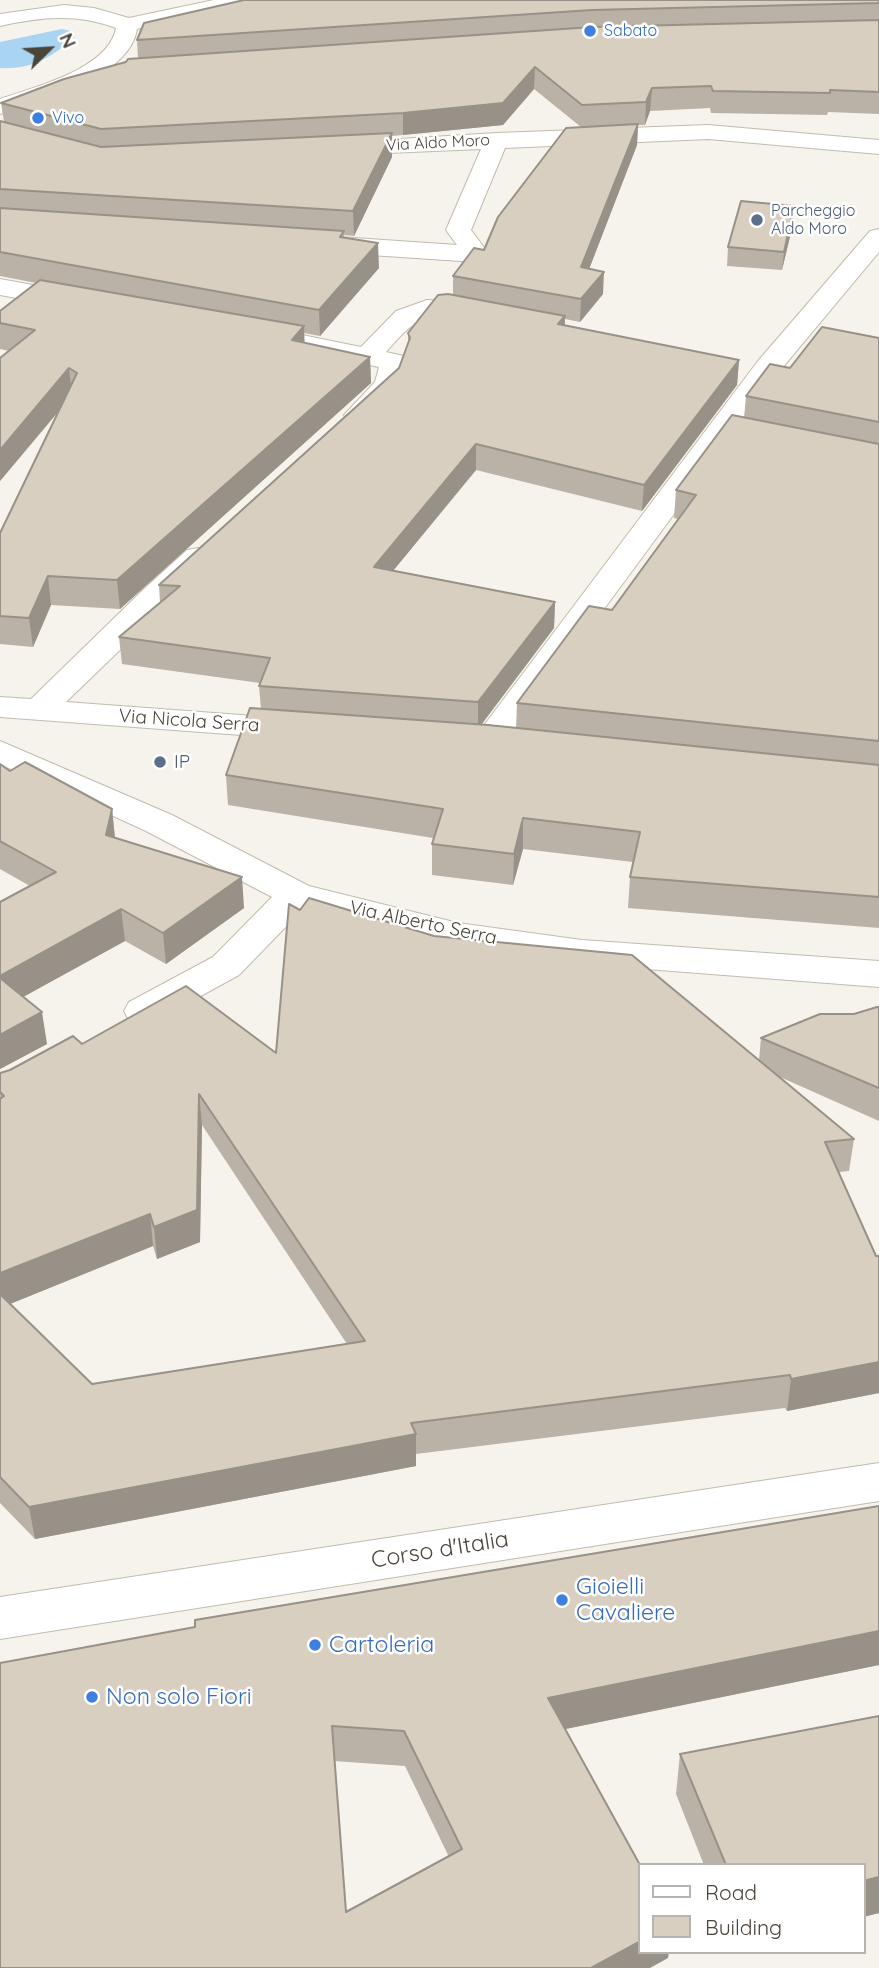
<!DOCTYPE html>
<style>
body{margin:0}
#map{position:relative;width:879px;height:1968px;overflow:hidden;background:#f6f3ec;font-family:Quicksand,sans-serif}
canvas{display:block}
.legend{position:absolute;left:638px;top:1863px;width:228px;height:91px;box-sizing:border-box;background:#fff;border:2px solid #b7b4b0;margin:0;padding:9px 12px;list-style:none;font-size:21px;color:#4b4439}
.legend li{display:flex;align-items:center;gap:14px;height:35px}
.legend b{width:35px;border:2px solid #b7b4b0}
.north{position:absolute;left:14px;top:14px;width:70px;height:70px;-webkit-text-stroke:5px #fff;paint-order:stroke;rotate:66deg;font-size:19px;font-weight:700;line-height:28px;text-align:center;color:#4b4439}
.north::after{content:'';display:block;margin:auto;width:24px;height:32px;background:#4b4439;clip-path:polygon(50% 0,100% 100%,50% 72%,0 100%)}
</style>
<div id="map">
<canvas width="879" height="1968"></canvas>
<ul class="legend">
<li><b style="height:9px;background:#fff"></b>Road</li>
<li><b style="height:19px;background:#d8cfc1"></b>Building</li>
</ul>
<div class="north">N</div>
</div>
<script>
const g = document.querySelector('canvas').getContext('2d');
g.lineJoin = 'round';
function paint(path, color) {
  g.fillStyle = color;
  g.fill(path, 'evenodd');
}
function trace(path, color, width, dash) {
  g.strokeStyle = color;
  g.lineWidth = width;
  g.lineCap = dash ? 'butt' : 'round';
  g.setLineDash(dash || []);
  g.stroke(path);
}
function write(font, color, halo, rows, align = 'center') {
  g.font = font + ' Quicksand,sans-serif';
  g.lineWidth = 5;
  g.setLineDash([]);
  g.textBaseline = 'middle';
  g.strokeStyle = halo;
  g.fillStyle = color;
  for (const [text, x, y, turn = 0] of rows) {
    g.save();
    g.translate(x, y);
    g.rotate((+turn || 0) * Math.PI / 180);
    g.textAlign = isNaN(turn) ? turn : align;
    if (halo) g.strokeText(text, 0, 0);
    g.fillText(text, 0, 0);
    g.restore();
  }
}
const water = new Path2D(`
 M62,29l9,2 4,6c-23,20 -44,33 -75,31v-26z`);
const minor = new Path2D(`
 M708,125l171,15v14l-171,-15 -203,9 -34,82 18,24 -4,5 -9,3 -151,-10 -9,-3 -4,-5 4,-5 9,-3 132,9 -11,-15 35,-81 -140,6 -8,-2 -4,-5 4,-5 164,-10z
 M879,229v23l-101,121 -278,377 -12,3 -12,-3 -5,-7 5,-7 282,-375 112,-130z
 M0,279l77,14 9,2 4,6 -4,6 -9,2 -77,-14z
 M427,300l31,2 31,6 4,6 -4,6c-11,2 -21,-1 -33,-2 -37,-5 -47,8 -70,34l18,4 4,6 -6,23 -34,36 -10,2 -10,-2 -4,-6 31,-33 4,-15 -126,-26 -9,-2 -4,-6 4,-6 9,-2 108,22 35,-36z
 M198,548l11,2 4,7 -4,7 -143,138 229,17 12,3 5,7 -5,7 -12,3 -295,-22v-20l31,2 113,-110 43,-39z
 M0,741l172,74 137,71 149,37 124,17 297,21v26l-297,-23 -124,-17 -154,-39 -65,67 -82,45 -14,4 -14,-4 -5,-9 5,-9 84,-45 59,-60 -126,-66 -146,-67z
 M879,1463v38l-879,138v-42z`);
const tertiary = new Path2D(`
 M214,0h39l-3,4 -113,25c-7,47 -97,75 -137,85v-15c34,-12 109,-30 116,-71 -39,-15 -76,-11 -116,-2v-12l64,-9 30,3 35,10z`);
const wall = new Path2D(`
 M879,0v114l-51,-2 -1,3 -116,-2 -1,-5 -60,3 -5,14h-7l-1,20 -48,124 14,25 -23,28 -15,-3v6l174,35 -2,25 -95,126 -166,-41 -83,100 162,32 -1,26 -73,97 35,3 1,-25 95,-93 66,-91 -4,-1 2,-28 68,-72 2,-22 44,-28 89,-30v590l-251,-20 2,-31 3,-15 -110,-13 -10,36 -81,-10v-31l1,-6 -205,-33 -2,-30 35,-66 -2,-23 1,-3 -138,-19 -3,-27 41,-34 -1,-18 240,-217 9,-25v-10l45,-38v-19l31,-26 97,-123 -47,-38 -31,36 -111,11v21l-38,79 -10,-1v3l35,30 -59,68 -16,-3v10l66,14 1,26 -251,226 -69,-4 -18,42 -33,-3v-111l59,-122 -59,70v-123l9,-7 -9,-2v-38l36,-28 -36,-7v-155l4,1 -3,-19 137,-45 -1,-18 7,-17z
 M793,224l-11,46 -55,-4 1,-19z
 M0,764l10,7 102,38 3,29 129,70 -78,56 -41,-23 -102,56 24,47 -47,25v-167l30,-16 -30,-17z
 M300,910l459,150 2,-22 118,-31v114l-99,-44 74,62 -5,32 -10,1 37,84h3v137l-92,18 -2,-3 -369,46v12l-381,73 -35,-36v-430l10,-3 72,-26 194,9zM202,1125l145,219 -255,40 -82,-80 143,-58 4,13 43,-17z
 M879,1506v159l-314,64 103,229 -668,10v-305zM334,1761l71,5 44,91 -103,55z
 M879,1716v197l-16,4v-52h-159l-28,-71 4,-40z`);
const shadedWall = new Path2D(`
 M535,67l-1,22 -31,36 -100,10v-22z
 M652,88l-2,23 -5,14 1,-23z
 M638,124l-1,21 -56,145v-23z
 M392,133v24l-38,79 -1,-25z
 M794,206l-1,18 -11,46 2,-18z
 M378,243l1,25 -59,68 -1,-26z
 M604,272l-1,22 -23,28 1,-23z
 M565,316l-1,24 -6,-16z
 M304,326l1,27 -13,-13z
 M370,357l1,26 -251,226 -3,-29z
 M739,360l-2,25 -95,126 2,-26z
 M69,368l3,27 -72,86v-31z
 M476,444v26l-101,123 -1,-26z
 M48,576l3,29 -18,42 -4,-29z
 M555,602l-1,26 -76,101v-27z
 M112,809l3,30 -9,-4z
 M523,818v31l-10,36 1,-31z
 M242,877l2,31 -78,56 -3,-31z
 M121,909l4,32 -122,67 -3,-19v-13z
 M42,1012l5,32 -47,25v-34z
 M199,1094l3,31 -2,117 -43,17 -3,-32z
 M150,1214l3,32 -153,62v-35z
 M879,1362v31l-92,18 4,-32z
 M416,1434v32l-381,73 -6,-32z
 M879,1631v34l-333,68 2,-35z
 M879,1877v36l-16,4v-36z
 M639,1942v10h30l-1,6 -18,10h-59z`);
const building = new Path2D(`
 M244,0h635v3l-287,7 -455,30 7,-17z
 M879,20v72l-49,-2v3l-117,-2 -2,-5 -59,2 -6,14 -64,3 -47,-38 -32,36 -100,10 -302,16 -100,-26 63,-24 62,-17 2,-3 464,-32z
 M0,121l101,26 291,-14 -39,78 -353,-22z
 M638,124l-57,143 23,5 -23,27 -128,-23 21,-28 10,2 14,-33 68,-89z
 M741,201l53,5 -10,46 -56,-5z
 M0,208l344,23 -4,6 38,6 -59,67 -319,-58z
 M40,280l264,46 -12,14 78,17 -253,223 -69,-4 -19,42 -29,-2v-83l77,-160 -8,-5 -69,82v-92l35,-28 -35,-7v-12z
 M448,294l117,22 -7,8 181,36 -95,125 -168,-41 -102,123 181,35 -77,100 -219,-16 11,-28 -151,-21 61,-51 -21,-1 240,-217 11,-30 -2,-5 30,-38z
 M822,327l57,11v84l-133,-26 24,-32 20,4z
 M732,415l147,29v297l-362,-38 72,-97 23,4 84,-115 -20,-5z
 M250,708l238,17 391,40v132l-249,-20 10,-45 -117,-14 -9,36 -82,-10 11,-35 -217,-34z
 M25,762l87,47 -6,26 136,42 -79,56 -42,-24 -121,67v-74l56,-30 -56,-31v-77l10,7z
 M309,898l125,38 198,19 222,184 -29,3 51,114h3v106l-88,17 -1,-4 -379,48 5,11 -387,73 -29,-30v-183l92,90 273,-43 -166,-247 -2,116 -43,17 -4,-13 -150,59v-174l4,-3 -4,-4v-19l10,-3 63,-34 9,8 104,-58 90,67 13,-149 11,6z
 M0,978l42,34 -42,23z
 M877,1007h2v81l-118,-50 59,-24h34z
 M879,1506v125l-331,67 92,167 -1,77 -48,26h-591v-305l195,-36v-7zM332,1726l72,5 58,118 -116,63z
 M879,1716v161l-16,4v-16h-137l-46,-111z`);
const markers = [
 [590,31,7,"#3f7fe0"],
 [38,118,7,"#3f7fe0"],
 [757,220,7,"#5c6f8a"],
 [160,762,7,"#5c6f8a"],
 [562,1600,7,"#3f7fe0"],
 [315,1645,7,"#3f7fe0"],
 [92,1697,7,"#3f7fe0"]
];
const farShopnames = [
 ["Sabato",604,31],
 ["Vivo",52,118]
];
const farStreetnames = [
 ["Via Aldo Moro",438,143,-3]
];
const farServicenames = [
 ["Parcheggio",771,211],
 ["Aldo Moro",771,229]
];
const streetNames = [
 ["Via Nicola Serra",189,721,4],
 ["Via Alberto Serra",423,923,12]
];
const serviceNames = [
 ["IP",174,762]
];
const nearStreetnames = [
 ["Corso d'Italia",440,1550,-9]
];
const nearShopnames = [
 ["Gioielli",576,1587],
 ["Cavaliere",576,1613],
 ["Cartoleria",329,1645],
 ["Non solo Fiori",106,1697]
];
paint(water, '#a9d4f2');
trace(minor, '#c2bbae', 2);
trace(tertiary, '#c2bbae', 2);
paint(minor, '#fff');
paint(tertiary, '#fff');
paint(wall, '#bab2a6');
paint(shadedWall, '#979187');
paint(building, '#d8cfc1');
trace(building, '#979187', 2);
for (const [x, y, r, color] of markers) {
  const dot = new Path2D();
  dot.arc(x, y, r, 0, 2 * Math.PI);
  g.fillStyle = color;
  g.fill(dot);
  trace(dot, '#fff', 2.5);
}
write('16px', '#366cbe', '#fff', farShopnames, 'left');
write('16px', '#4b4439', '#fff', farStreetnames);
write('16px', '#4e5e75', '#fff', farServicenames, 'left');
write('19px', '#4b4439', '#fff', streetNames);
write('19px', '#4e5e75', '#fff', serviceNames, 'left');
write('23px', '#4b4439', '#fff', nearStreetnames);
write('23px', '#366cbe', '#fff', nearShopnames, 'left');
</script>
